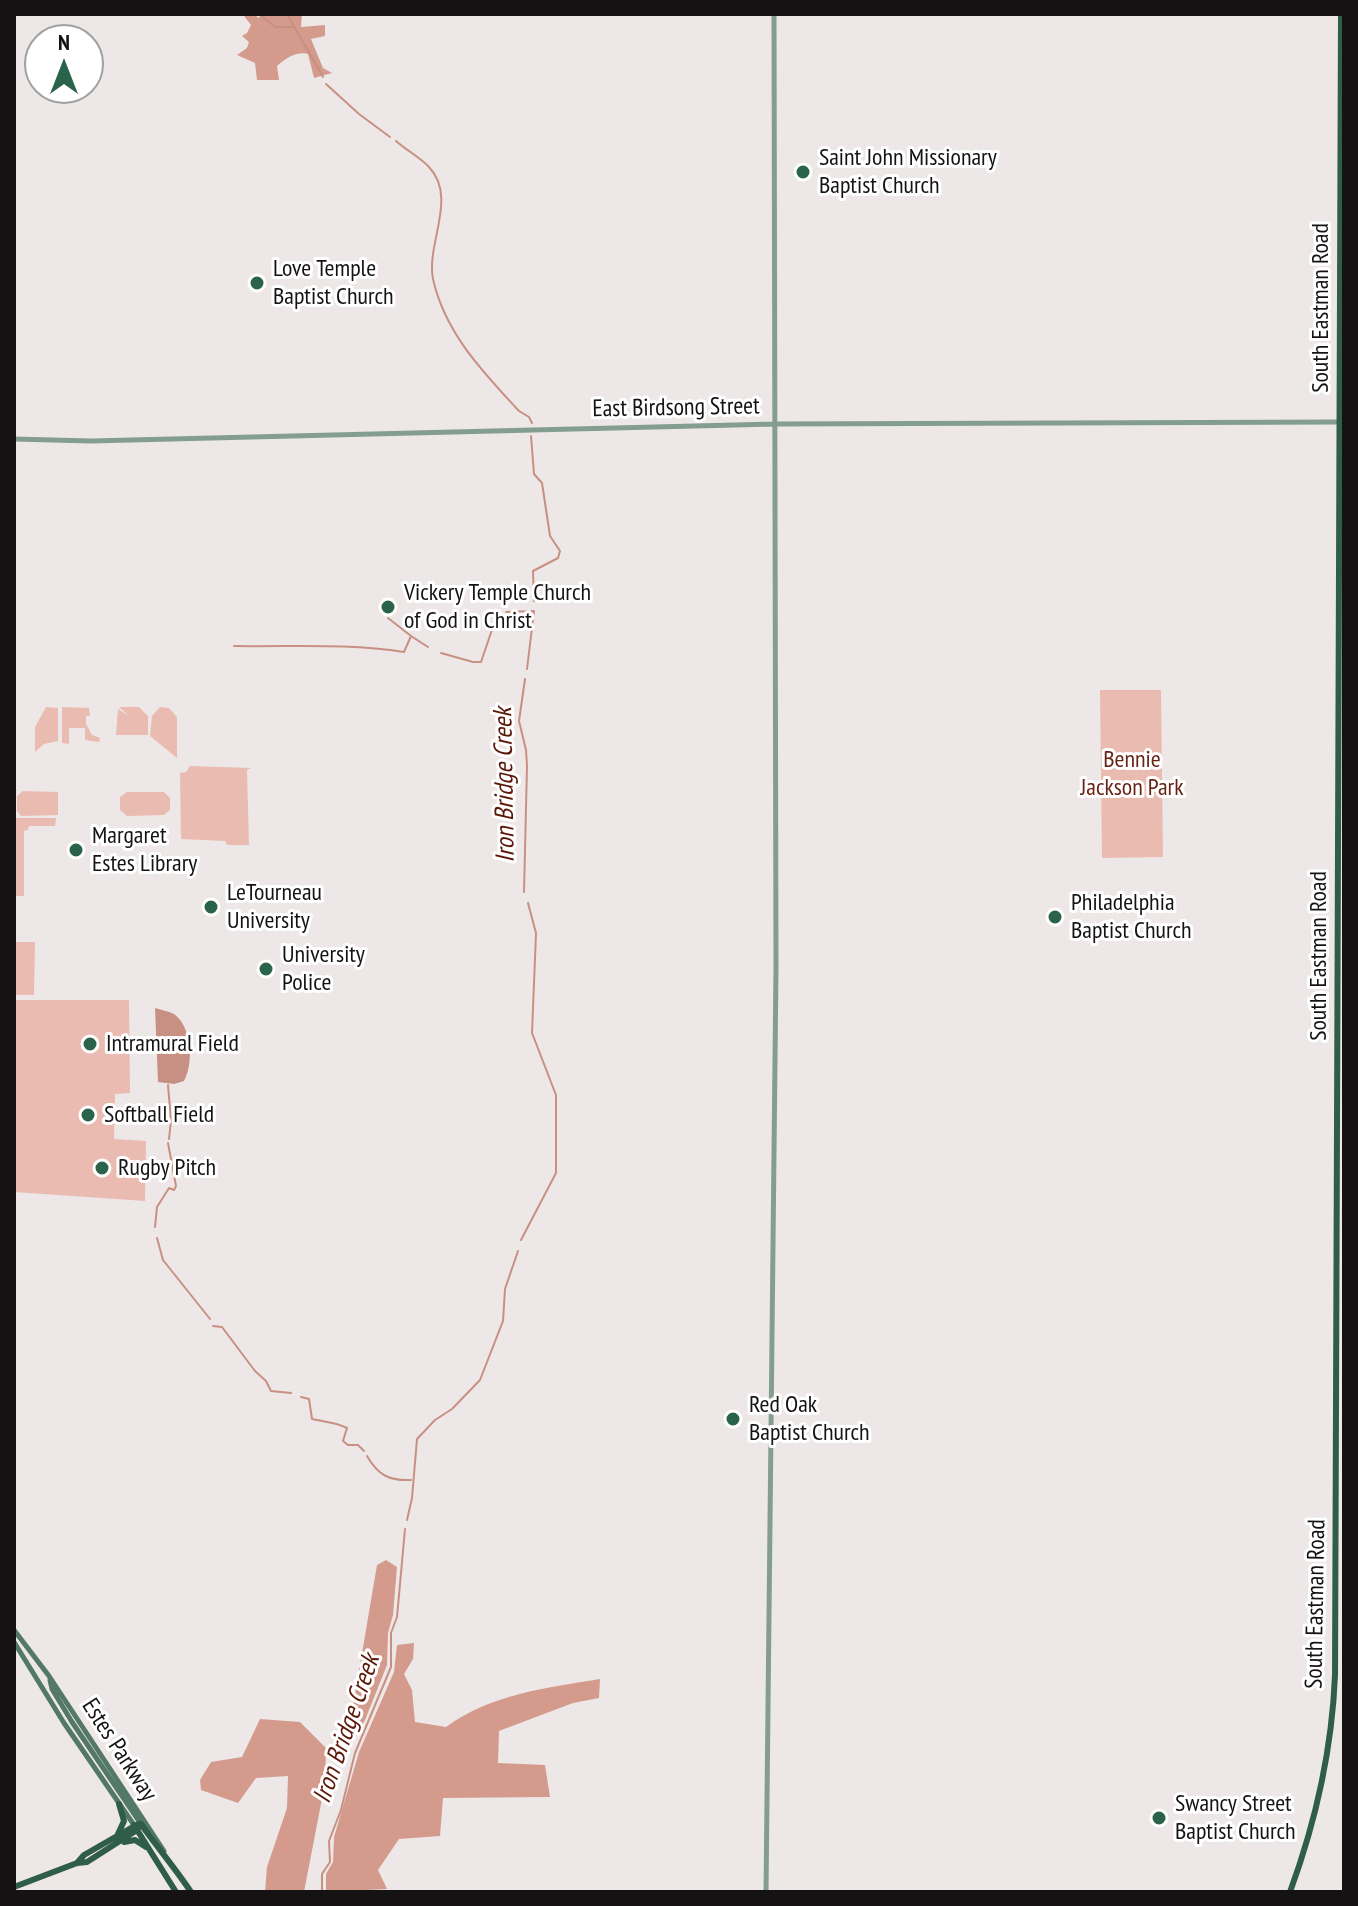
<!DOCTYPE html>
<style>
body{margin:0}
#map{position:relative;width:1358px;height:1906px;overflow:hidden;background:#ede8e7;font-family:"PT Sans Narrow",sans-serif}
canvas{display:block}
.frame{position:absolute;inset:0;border:16px solid #141212;pointer-events:none}
.north{position:absolute;left:24px;top:24px;width:80px;height:80px;box-sizing:border-box;background:#fff;border:2px solid #a1a0a0;border-radius:50%;rotate:0deg;font-size:22px;font-weight:700;line-height:32px;text-align:center;color:#141212}
.north::after{content:'';display:block;margin:auto;width:28px;height:36px;background:#2a634b;clip-path:polygon(50% 0,100% 100%,50% 72%,0 100%)}
</style>
<div id="map">
<canvas width="1358" height="1906"></canvas>
<div class="frame"></div>
<div class="north">N</div>
</div>
<script>
const g = document.querySelector('canvas').getContext('2d');
g.lineJoin = 'round';
function paint(path, color) {
  g.fillStyle = color;
  g.fill(path, 'evenodd');
}
function trace(path, color, width, dash) {
  g.strokeStyle = color;
  g.lineWidth = width;
  g.lineCap = dash ? 'butt' : 'round';
  g.setLineDash(dash || []);
  g.stroke(path);
}
function write(font, color, halo, rows, align = 'center') {
  g.font = font + ' "PT Sans Narrow",sans-serif';
  g.lineWidth = 6;
  g.setLineDash([]);
  g.textBaseline = 'middle';
  g.strokeStyle = halo;
  g.fillStyle = color;
  for (const [text, x, y, turn = 0] of rows) {
    g.save();
    g.translate(x, y);
    g.rotate((+turn || 0) * Math.PI / 180);
    g.textAlign = isNaN(turn) ? turn : align;
    if (halo) g.strokeText(text, 0, 0);
    g.fillText(text, 0, 0);
    g.restore();
  }
}
const green = new Path2D(`
 M1100,690h61l2,167 -61,1z
 M46,707l12,1v33l-14,3 -9,8v-25z
 M62,707l27,1 1,8h-4v8l6,11 8,3 -1,4 -14,-2v-12h-16v16l-7,-1z
 M119,707h20l9,9v19h-32l2,-26 11,7z
 M160,707l9,1 8,9v41l-27,-22 2,-20z
 M190,766l61,2 -4,2 2,75h-22l-2,-4 -44,-2 -1,-66 6,-1z
 M23,791l35,1v23l-37,1 -4,-5v-15z
 M127,792h37l6,6v12l-6,5 -37,1 -7,-6v-13z
 M14,818h42l-1,8h-26l-1,4 -4,1v65h-10z
 M14,942h21l-1,53h-20z
 M14,1000h115l1,93 -15,1 -1,45 32,2 -1,60 -131,-9z`);
const forest = new Path2D(`
 M232,14h23l3,4 5,-4h39l-1,13 24,-2v11l-14,3 12,29 9,5 -18,5 -6,-24c-11,-3 -22,4 -31,12l2,14h-22l-2,-17 -18,-8 10,-7 2,-6 -7,-6 5,-3 4,-8 -7,-9h-12z
 M386,1560l11,7 -4,48 -5,18 -1,32 -22,55 -14,24 1,-32 25,-147z
 M414,1643l-1,16 -9,15 8,16 3,32 31,5c46,-33 99,-39 154,-48l-1,19 -26,5 -74,28 -1,32 47,2 5,32 -107,1 -3,38 -41,3 -21,31 9,19 -61,3v-18l7,-12 1,-25 25,-85 35,-80 3,-27z
 M260,1719l40,3 26,26 -1,35 -21,109h-39l2,-25 20,-59 1,-32 -32,2 -18,25 -37,-13 -1,-10 11,-18 31,-5z`);
const water = new Path2D(`
 M155,1008c6,2 13,3 19,6 18,13 20,49 10,67l-10,3 -16,-2z`);
const stream = new Path2D(`
 M259,14l16,13h18
 M287,14l36,63
 M326,84l33,30 31,23
 M396,141c10,9 25,17 33,26 29,31 -3,76 4,112 12,54 50,93 86,132l10,6 3,6
 M531,436l3,38 8,9 8,53 10,15 -2,7 -25,13 1,30
 M506,612l28,-1 -7,58
 M388,618l23,18
 M234,646c56,1 115,-3 170,6l7,-16 17,11
 M441,653l32,9h8l17,-50
 M524,892l3,-126 -1,-16 -7,-29 6,-42
 M168,1085l3,35 -2,19
 M155,1227l2,-20 12,-19 5,2 2,-4 -8,-43
 M157,1238l6,22 47,59
 M521,1240l35,-67v-78l-24,-62 4,-100 -8,-30
 M213,1326l9,1 33,44 11,10 5,10 20,2
 M301,1397l8,2 3,20c13,3 24,3 35,9l-4,13 5,4h10l6,6
 M367,1456c11,19 22,25 44,24
 M407,1520l5,-22 5,-59 18,-19 17,-11 28,-29 23,-59 2,-32 13,-38
 M322,1892v-18l8,-12 -1,-21 12,-31 14,-57 36,-86v-34l6,-16 8,-88`);
const tertiary = new Path2D(`
 M14,439l77,2 684,-17 564,-2
 M766,1892l10,-924 -2,-954`);
const secondary = new Path2D(`
 M14,1630l35,46 115,175
 M14,1642l50,81 70,102
 M50,1680l2,9 20,33 69,102`);
const primary = new Path2D(`
 M141,1824c16,23 34,44 50,68
 M134,1825l42,67
 M118,1834l6,-13 -5,-17
 M124,1842l11,-2 11,7
 M77,1863l7,-8 54,-31
 M14,1887l63,-24 10,-1 50,-32 4,-6
 M1290,1892c26,-71 42,-141 45,-217l6,-1661`);
const markers = [
 [803,172,8,"#2a634b"],
 [257,283,8,"#2a634b"],
 [388,607,8,"#2a634b"],
 [76,850,8,"#2a634b"],
 [211,907,8,"#2a634b"],
 [1055,917,8,"#2a634b"],
 [266,969,8,"#2a634b"],
 [90,1044,8,"#2a634b"],
 [88,1115,8,"#2a634b"],
 [102,1168,8,"#2a634b"],
 [733,1419,8,"#2a634b"],
 [1159,1818,8,"#2a634b"]
];
const poiNames = [
 ["Saint John Missionary",819,158],
 ["Baptist Church",819,186],
 ["Love Temple",273,269],
 ["Baptist Church",273,297],
 ["Vickery Temple Church",404,593],
 ["of God in Christ",404,621],
 ["Margaret",92,836],
 ["Estes Library",92,864],
 ["LeTourneau",227,893],
 ["University",227,921],
 ["Philadelphia",1071,903],
 ["Baptist Church",1071,931],
 ["University",282,955],
 ["Police",282,983],
 ["Intramural Field",106,1044],
 ["Softball Field",104,1115],
 ["Rugby Pitch",118,1168],
 ["Red Oak",749,1405],
 ["Baptist Church",749,1433],
 ["Swancy Street",1175,1804],
 ["Baptist Church",1175,1832]
];
const streetNames = [
 ["South Eastman Road",1321,308,-90],
 ["East Birdsong Street",676,408,-1],
 ["South Eastman Road",1319,956,-90],
 ["South Eastman Road",1316,1604,-89],
 ["Estes Parkway",119,1750,57]
];
const parkNames = [
 ["Bennie",1132,760],
 ["Jackson Park",1132,788]
];
const waterNames = [
 ["Iron Bridge Creek",505,785,-91],
 ["Iron Bridge Creek",347,1729,-71]
];
paint(green, '#eabbb0');
paint(forest, '#d49b8d');
paint(water, '#c89082');
trace(stream, '#c89082', 2);
trace(tertiary, '#849d91', 5);
trace(secondary, '#537867', 5);
trace(primary, '#2f5d49', 6);
for (const [x, y, r, color] of markers) {
  const dot = new Path2D();
  dot.arc(x, y, r, 0, 2 * Math.PI);
  g.fillStyle = color;
  g.fill(dot);
  trace(dot, '#fff', 3);
}
write('24px', '#141212', '#fff', poiNames, 'left');
write('24px', '#141212', '#fff', streetNames);
write('24px', '#682314', '#fff', parkNames);
write('italic 26px', '#5b1707', '#fff', waterNames);
</script>
